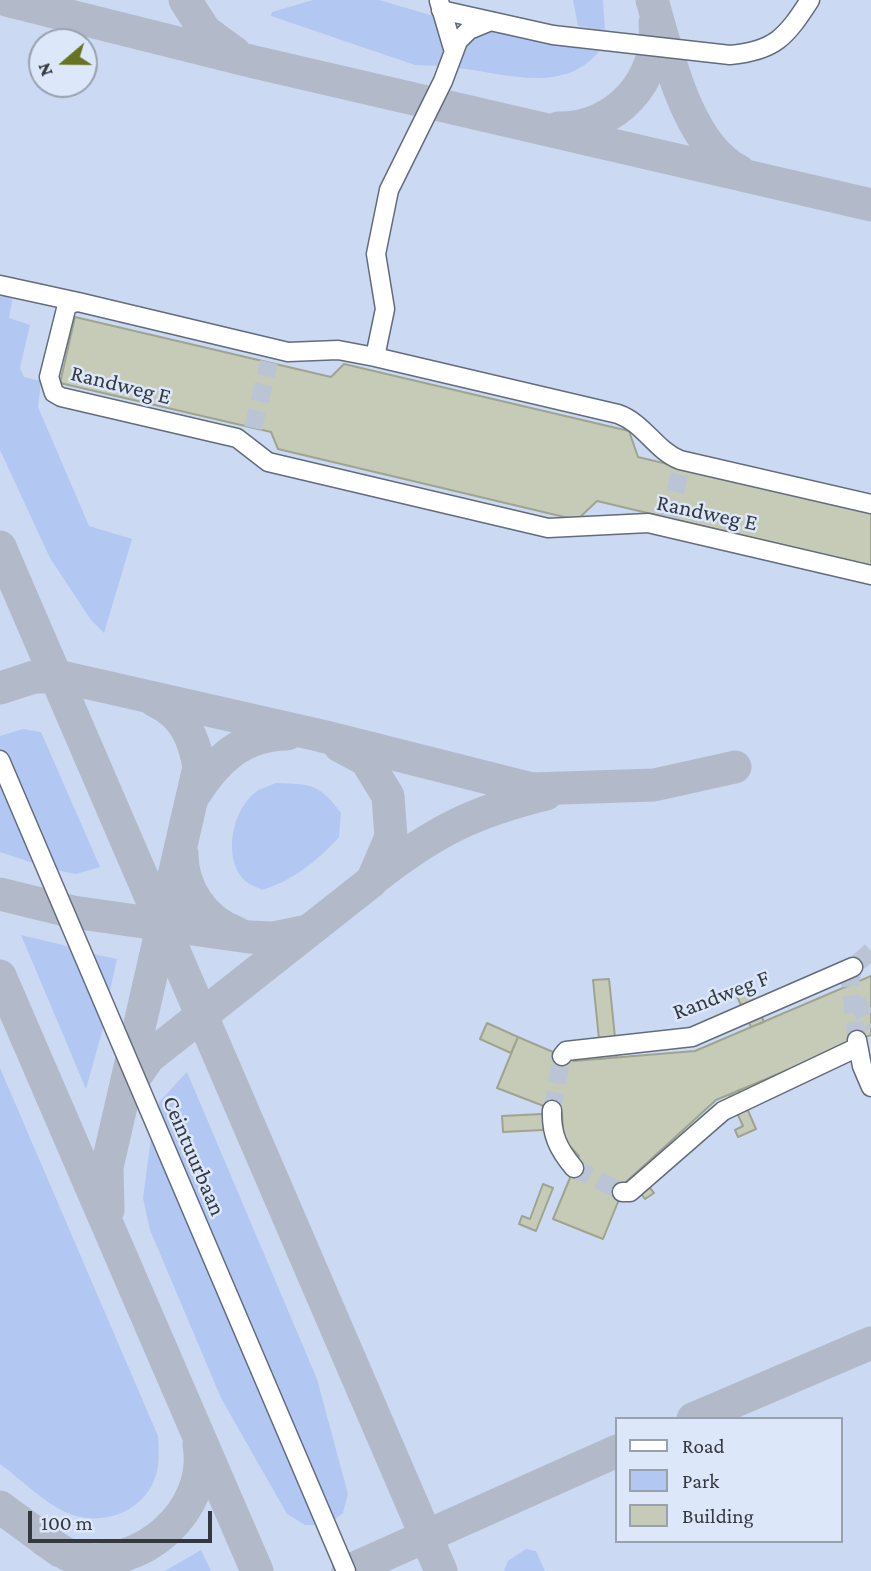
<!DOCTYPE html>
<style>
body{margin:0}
#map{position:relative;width:871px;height:1571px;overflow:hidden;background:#dde7fa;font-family:"Crimson Pro",serif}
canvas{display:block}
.legend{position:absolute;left:615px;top:1417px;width:228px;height:126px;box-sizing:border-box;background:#dde7fa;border:2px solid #99a1af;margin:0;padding:9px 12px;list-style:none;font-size:21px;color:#34383f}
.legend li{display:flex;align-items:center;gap:14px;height:35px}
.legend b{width:35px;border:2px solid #99a1af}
.north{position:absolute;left:28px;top:28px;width:70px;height:70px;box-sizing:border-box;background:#dde7fa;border:2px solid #99a1af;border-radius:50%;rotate:250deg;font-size:19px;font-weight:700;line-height:28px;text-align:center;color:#34383f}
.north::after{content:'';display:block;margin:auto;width:24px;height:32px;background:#66741f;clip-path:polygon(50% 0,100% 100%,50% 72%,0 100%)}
.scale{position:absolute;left:28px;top:1511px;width:184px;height:32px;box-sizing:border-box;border:4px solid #34383f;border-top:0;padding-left:9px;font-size:21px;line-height:24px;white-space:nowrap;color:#34383f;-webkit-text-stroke:5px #dde7fa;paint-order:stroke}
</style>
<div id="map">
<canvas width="871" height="1571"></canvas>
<ul class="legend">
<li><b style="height:9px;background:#fff"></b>Road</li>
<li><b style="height:19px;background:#b2c8f3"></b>Park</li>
<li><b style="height:19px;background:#c6cbb7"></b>Building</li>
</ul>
<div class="north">N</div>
<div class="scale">100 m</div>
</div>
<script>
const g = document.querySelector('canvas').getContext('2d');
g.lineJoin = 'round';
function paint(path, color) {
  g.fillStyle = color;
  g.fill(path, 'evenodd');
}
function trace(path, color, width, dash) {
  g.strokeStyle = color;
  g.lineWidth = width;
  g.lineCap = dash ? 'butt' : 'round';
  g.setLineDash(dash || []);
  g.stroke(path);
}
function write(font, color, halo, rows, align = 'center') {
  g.font = font + ' "Crimson Pro",serif';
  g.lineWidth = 5;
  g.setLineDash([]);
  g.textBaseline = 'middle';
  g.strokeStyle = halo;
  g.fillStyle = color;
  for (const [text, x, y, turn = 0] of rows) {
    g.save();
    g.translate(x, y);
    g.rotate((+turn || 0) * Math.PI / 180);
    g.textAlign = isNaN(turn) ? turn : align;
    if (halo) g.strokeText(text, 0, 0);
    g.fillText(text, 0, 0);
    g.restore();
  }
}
const built = new Path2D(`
 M0,0h871v1571h-871zM42,42h42v42h-42zM617,1419h224v122h-224z`);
const green = new Path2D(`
 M313,0h66l58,17 9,32 -6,17 -25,-1 -144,-49 1,-4z
 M573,0h30l2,31 -27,-5z
 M487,30l69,14 45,5c-35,46 -93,25 -143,19l10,-30z
 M0,293l13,3 -4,22 21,7 -10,43 4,9 17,4 -3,26 51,119 43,13 -28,94 -13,-13 -41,-62 -50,-108z
 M23,729l18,3 59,135 -24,7 -25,-5 -51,-120v-13z
 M0,775l36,89 -36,-12z
 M276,783c35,1 44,1 65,30l-2,24c-22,24 -45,43 -77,53 -5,-3 -15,-6 -19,-11 -20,-22 -11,-70 13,-87 5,-4 14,-6 20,-9z
 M21,935l50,12 33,78 -18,64z
 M84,952l33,7 -10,45z
 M0,1068l158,368c1,16 2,32 -5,47 -14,30 -52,43 -83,31 -25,-10 -48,-34 -70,-50z
 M187,1072l130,307 31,115 -5,19 -12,9 -175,-403 3,-17z
 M152,1131l167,394h-14l-18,-11 -66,-116 -71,-168 -7,-32z
 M526,1549l10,2 9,20h-41l4,-10z
 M201,1550l10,21h-46z`);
const taxiway = new Path2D(`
 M6,0l244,61 621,144
 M185,0l20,31 30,22
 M652,0c16,54 35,145 87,171
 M558,128c58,1 102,-48 97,-105
 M0,547l441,1024
 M0,688l34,-11h28l260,59 210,53 122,-4 81,-18
 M194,795c23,-36 48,-60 93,-61
 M182,854c0,35 22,67 55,79
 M376,877c59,-46 97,-65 170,-83
 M0,894l73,18 176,25 25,1 34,-7
 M0,976l257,595
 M130,1084l19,-27 223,-176 19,-44 -3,-41 -22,-36 -26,-14
 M108,1210l-1,-43 92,-400c-5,-29 -15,-53 -44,-66
 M693,1419l178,-76
 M0,1507l60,44
 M43,1539c10,6 22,16 33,19 66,13 134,-48 123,-113
 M348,1571l269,-120`);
const building = new Path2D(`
 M75,317l256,60 13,-13 285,67 9,26 233,55v54l-274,-65 -20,19 -299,-71 -7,-17 -211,-49z
 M871,976v59l-155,65 -90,82 -23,57 -50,-20 26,-63 -17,-18v-25l-65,-25 21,-51 56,24 121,-10z
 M609,979l8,78 -16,2 -8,-79z
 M748,986l16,36 -13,5 -16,-35z
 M487,1023l31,14 -7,16 -31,-14z
 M739,1090l17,39 -18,8 -3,-7 8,-4 -14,-31z
 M562,1113l1,16 -60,3 -1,-16z
 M637,1172l17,21 -9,6 -16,-20z
 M543,1184l10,4 -17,43 -17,-7 3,-8 8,3z`);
const minorTunnel = new Path2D(`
 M253,428l16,-66
 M669,518l12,-51
 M857,1000l14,28
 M857,1040l-7,-55 3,-18 18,-16
 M552,1110l10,-54
 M574,1168l48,24`);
const minor = new Path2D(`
 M439,1l15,51
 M441,10l112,25 177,20c45,-4 56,-18 80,-55
 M0,285l78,17
 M375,357l10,-48 -9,-55 13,-64 54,-109 15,-40 11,-11 22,-9
 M871,504l-191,-44c-25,-10 -36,-37 -62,-46l-243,-57 -37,-7 -50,2 -210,-50 -9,2 -3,5 -17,68 5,16 7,4 176,41 31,24 280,66 100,-5 223,52
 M0,760l346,811
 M857,1040l5,26 9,21
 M562,1056l4,-5 126,-14 161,-70
 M552,1110c-1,24 6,39 22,58
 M622,1192h8l93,-81 135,-64`);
const streetNames = [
 ["Randweg E",121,385,14],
 ["Randweg E",707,513,12],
 ["Randweg F",721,995,-21],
 ["Ceintuurbaan",194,1156,67]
];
paint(built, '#ccd9f2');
paint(green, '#b2c8f3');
trace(taxiway, '#b2baca', 33);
paint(building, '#c6cbb7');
trace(building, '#9fa491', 2);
trace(minorTunnel, '#bbc4d5', 18, [18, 9]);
trace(minor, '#636c7c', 21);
trace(minor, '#fff', 18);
write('23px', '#34383f', '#dde7fa', streetNames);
</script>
